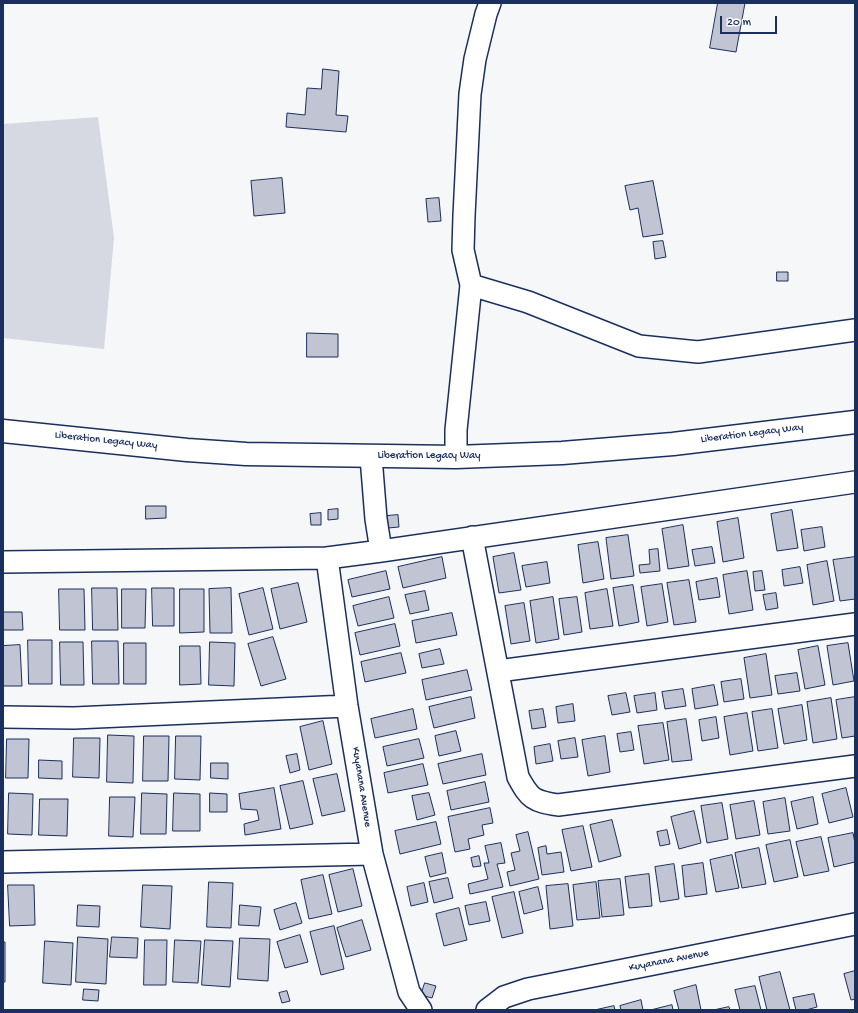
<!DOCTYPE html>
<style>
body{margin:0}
#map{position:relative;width:858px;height:1013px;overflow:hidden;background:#f6f7f9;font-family:"Gochi Hand",sans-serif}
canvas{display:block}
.frame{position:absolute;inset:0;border:4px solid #1b2f5e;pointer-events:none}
.scale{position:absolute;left:720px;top:16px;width:57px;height:18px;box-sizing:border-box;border:2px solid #1b2f5e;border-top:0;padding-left:5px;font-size:12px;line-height:14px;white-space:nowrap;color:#1b2f5e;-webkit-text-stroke:3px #fff;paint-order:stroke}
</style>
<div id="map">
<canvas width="858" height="1013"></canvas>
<div class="frame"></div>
<div class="scale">20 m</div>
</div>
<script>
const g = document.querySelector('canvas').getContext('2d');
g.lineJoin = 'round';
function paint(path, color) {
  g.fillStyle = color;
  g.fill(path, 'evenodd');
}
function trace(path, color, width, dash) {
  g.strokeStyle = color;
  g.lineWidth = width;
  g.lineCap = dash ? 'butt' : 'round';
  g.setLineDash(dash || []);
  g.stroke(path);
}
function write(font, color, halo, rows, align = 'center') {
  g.font = font + ' "Gochi Hand",sans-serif';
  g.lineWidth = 4;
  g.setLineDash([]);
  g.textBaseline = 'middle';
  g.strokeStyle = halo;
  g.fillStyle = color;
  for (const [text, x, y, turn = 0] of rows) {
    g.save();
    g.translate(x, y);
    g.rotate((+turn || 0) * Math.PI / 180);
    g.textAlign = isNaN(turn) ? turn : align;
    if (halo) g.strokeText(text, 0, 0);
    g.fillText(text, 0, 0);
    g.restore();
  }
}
const green = new Path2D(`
 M98,117l16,121 -10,111 -101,-11v-214z`);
const building = new Path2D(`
 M718,3h27l-9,49 -26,-4z
 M323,69l16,2 -3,44 12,1 -2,16 -60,-5 1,-14 18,2 2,-27 14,1z
 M282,178l3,35 -31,3 -3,-35z
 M653,181l10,53 -20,3 -5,-29 -8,2 -5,-24z
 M439,198l2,23 -13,1 -2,-23z
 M663,241l3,16 -11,2 -2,-17z
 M777,272h11v9h-11z
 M307,333l31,1v23h-31z
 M146,506h20v12l-20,1z
 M338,509v10l-10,1v-10z
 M792,510l6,38 -21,3 -6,-37z
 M321,513v12h-10l-1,-11z
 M398,515l1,12 -11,1 -1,-12z
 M738,518l6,40 -21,4 -6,-40z
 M683,525l6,41 -21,3 -6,-40z
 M822,527l3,20 -21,4 -3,-21z
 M628,535l6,41 -23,3 -5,-41z
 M598,542l6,37 -21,4 -5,-38z
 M712,547l3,16 -20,3 -3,-16z
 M658,549l2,22 -20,2 -1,-8 11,-1 -1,-14z
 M514,553l7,37 -22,3 -6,-36z
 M442,557l4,21 -43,10 -5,-21z
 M855,557v42l-15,2 -7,-41z
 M827,561l7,40 -21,4 -6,-40z
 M547,562l3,21 -24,4 -4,-21z
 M800,567l3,16 -19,3 -2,-16z
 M386,571l4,18 -38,8 -4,-17z
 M747,571l6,39 -24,4 -6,-39z
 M762,571l3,19 -10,1 -2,-19z
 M717,578l3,19 -21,3 -3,-18z
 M689,580l7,42 -22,3 -7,-42z
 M298,583l9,39 -27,7 -9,-40z
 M662,584l6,38 -21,4 -6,-39z
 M633,585l6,37 -20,4 -6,-38z
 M92,588h25l1,42h-25z
 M152,588h22v38h-21z
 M231,588l1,45h-22l-1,-44z
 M263,588l10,41 -24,6 -10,-41z
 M59,589h25l1,41h-25z
 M122,589h24l-1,39h-23z
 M180,589h24v43l-24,1z
 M607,589l6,37 -23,3 -5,-36z
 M425,591l4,19 -19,4 -5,-19z
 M776,593l2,15 -12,2 -3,-15z
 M389,597l5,21 -36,8 -5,-20z
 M553,597l6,42 -23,4 -6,-42z
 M577,597l5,35 -18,3 -5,-36z
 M524,603l6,38 -19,3 -6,-38z
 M3,612h19l1,18h-20z
 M452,613l5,22 -41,8 -4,-22z
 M395,624l5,22 -40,9 -5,-22z
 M273,637l13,42 -25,7 -13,-42z
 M28,640h24v44h-23z
 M92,641h26l1,43h-26z
 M60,642h23l1,43h-23z
 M210,642l25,1 -1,43 -25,-1z
 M124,643h22v41h-22z
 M848,643l6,38 -21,4 -6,-39z
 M20,645l2,41h-19v-40z
 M180,646h20l1,38 -21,1z
 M818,646l7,39 -20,4 -7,-39z
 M440,649l4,15 -22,4 -3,-14z
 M401,653l5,20 -41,9 -4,-20z
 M766,654l6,41 -22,3 -6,-40z
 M467,670l5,20 -46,10 -4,-20z
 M797,673l3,18 -22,3 -3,-18z
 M741,679l3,20 -20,3 -3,-20z
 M714,685l4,20 -23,4 -3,-20z
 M683,689l3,17 -21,3 -3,-17z
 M626,693l4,19 -18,3 -4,-19z
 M655,693l2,17 -20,3 -3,-17z
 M471,697l4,21 -41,10 -5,-21z
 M855,697v39l-13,2 -6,-38z
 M831,698l6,41 -24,4 -6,-41z
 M573,704l2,17 -17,2 -2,-16z
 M802,705l5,35 -23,4 -6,-35z
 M413,709l4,20 -42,9 -4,-19z
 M543,709l3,18 -14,2 -3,-18z
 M772,709l6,39 -20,3 -6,-39z
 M747,713l6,38 -23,4 -6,-38z
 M716,717l3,21 -17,3 -3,-21z
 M686,719l6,41 -20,2 -5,-40z
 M323,721l9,43 -23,6 -9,-43z
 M663,723l6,37 -25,4 -6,-38z
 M456,731l5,20 -22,5 -4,-20z
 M631,732l3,18 -14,2 -3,-18z
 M108,735l26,1 -1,47 -26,-1z
 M144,736h25l-1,45h-25z
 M176,736h25l-1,44 -25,-1z
 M605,736l5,36 -22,4 -6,-36z
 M74,738h26l-1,40 -26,-1z
 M575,738l3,19 -17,2 -3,-18z
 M7,739h22l-1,39h-22z
 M419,739l5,19 -37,8 -4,-19z
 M550,744l3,17 -17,3 -2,-17z
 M297,754l3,16 -10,3 -4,-17z
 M482,754l4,21 -43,9 -5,-20z
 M39,760l23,1v18l-23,-1z
 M211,763h17v16l-17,-1z
 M423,764l5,21 -40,8 -4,-20z
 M337,774l8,37 -23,5 -9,-37z
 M303,781l10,43 -23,5 -10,-43z
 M485,782l4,20 -38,8 -4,-19z
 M274,788l7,41 -36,6 -1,-11 15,-4 -2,-10 -16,-1 -2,-15z
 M846,788l7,29 -24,6 -7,-29z
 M9,793l24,1 -1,41 -24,-1z
 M142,793l25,1 -1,40h-25z
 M174,793l26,1v37h-27z
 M210,793l17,1v18h-17z
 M429,793l6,22 -18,5 -5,-24z
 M110,797h25l-2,40 -24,-1z
 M813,797l5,27 -21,5 -6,-27z
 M785,798l5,33 -22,3 -5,-32z
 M40,799h28l-1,37 -28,-1z
 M754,801l6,34 -24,4 -6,-34z
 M722,803l6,36 -21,4 -6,-37z
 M490,808l3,15 -11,2 2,10 -16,4 2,10 -15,3 -7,-35z
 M694,811l7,32 -22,6 -8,-32z
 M612,820l9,36 -22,6 -9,-37z
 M436,822l5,22 -41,10 -5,-23z
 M583,826l9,41 -21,4 -9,-41z
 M667,830l3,14 -10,2 -3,-14z
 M528,832l11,47 -29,7 -3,-14 8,-2 -4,-17 9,-2 -4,-16z
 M853,833l2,10v19l-21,5 -6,-29z
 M821,837l8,34 -25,5 -8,-34z
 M790,840l8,37 -24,5 -8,-37z
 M501,843l4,20 -8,1 6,23 -33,7 -2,-10 20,-5 -4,-16h5l-4,-17z
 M546,846l1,8 14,-2 3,20 -22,3 -4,-27z
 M759,848l7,36 -24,4 -7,-35z
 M442,853l4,20 -16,4 -5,-20z
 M732,855l7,33 -23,4 -6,-32z
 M479,856l2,10 -8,1 -2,-9z
 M703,863l4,31 -22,3 -3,-31z
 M674,864l5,35 -19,3 -5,-35z
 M353,869l9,37 -24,6 -9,-37z
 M649,874l3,32 -23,2 -4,-31z
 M323,875l9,39 -23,5 -8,-39z
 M448,878l5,20 -19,5 -5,-21z
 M620,879l4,36 -22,2 -4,-36z
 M209,882l24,1 -2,45 -24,-1z
 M596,882l4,36 -23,2 -4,-35z
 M424,883l4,19 -17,4 -4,-19z
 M568,884l5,42 -23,3 -4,-43z
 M8,885h26l1,40 -25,1z
 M143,885l29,1 -2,43 -29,-2z
 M538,887l5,22 -19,5 -5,-22z
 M514,892l9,41 -21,5 -10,-41z
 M486,902l4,19 -21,4 -4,-19z
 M296,903l6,20 -22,7 -6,-20z
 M78,905l22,1 -1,21 -22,-1z
 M240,905l21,2 -2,19 -20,-1z
 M459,908l8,32 -23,6 -8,-32z
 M362,920l9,30 -25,7 -9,-29z
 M334,926l10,43 -23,6 -11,-43z
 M300,935l8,27 -23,6 -8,-26z
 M78,937l30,2 -2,45 -30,-2z
 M112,937l26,1 -1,20 -27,-1z
 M240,938l30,1 -2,42 -30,-2z
 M145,940h22l-1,45h-22z
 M175,940l26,1 -3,42 -25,-1z
 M205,940l28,1 -3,46 -28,-2z
 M45,941l28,2 -2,42 -28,-2z
 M3,942h2v40h-2z
 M855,971v28l-4,1 -7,-26z
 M780,972l10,38h-23l-8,-33z
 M425,983l11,3 -4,12 -11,-3z
 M696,985l5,25h-22l-5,-19z
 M755,986l6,24h-21l-5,-20z
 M84,989l15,1 -1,11 -15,-1z
 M287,991l3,10 -8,2 -3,-10z
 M814,994l3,13 -11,3h-10l-3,-12z
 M641,1000l2,10h-22l-1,-4z
 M672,1005l1,5h-22z
 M614,1006l1,4h-20z
 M729,1007l1,3h-16z`);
const street = new Path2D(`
 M471,285l57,17 111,44 59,6 157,-22
 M371,457l5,62 5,32
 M456,457v-27l15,-145 -8,-35 1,-34 6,-122 5,-35 11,-45 4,-11
 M472,537l46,240c12,22 15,24 40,28l297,-39
 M327,558l20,148 25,148 37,138 12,18
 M3,562l324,-4 54,-7 474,-69
 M498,671l357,-47
 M3,717l71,1 273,-12
 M3,862l369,-8
 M487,1010l17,-13 24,-8 327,-65`);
const secondary = new Path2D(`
 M3,431l184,19 59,4 210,3 106,-4 111,-9 182,-22`);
const streetNames = [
 ["Liberation Legacy Way",752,434,-7],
 ["Liberation Legacy Way",106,441,6],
 ["Liberation Legacy Way",429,456],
 ["Kuyanana Avenue",361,787,81],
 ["Kuyanana Avenue",669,961,-11]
];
paint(green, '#d6d9e2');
paint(building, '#c0c4d3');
trace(building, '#1b2f5e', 1);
trace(street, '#1b2f5e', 24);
trace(secondary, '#1b2f5e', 25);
trace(street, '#fff', 21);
trace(secondary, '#fff', 22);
write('11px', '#1b2f5e', '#fff', streetNames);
</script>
